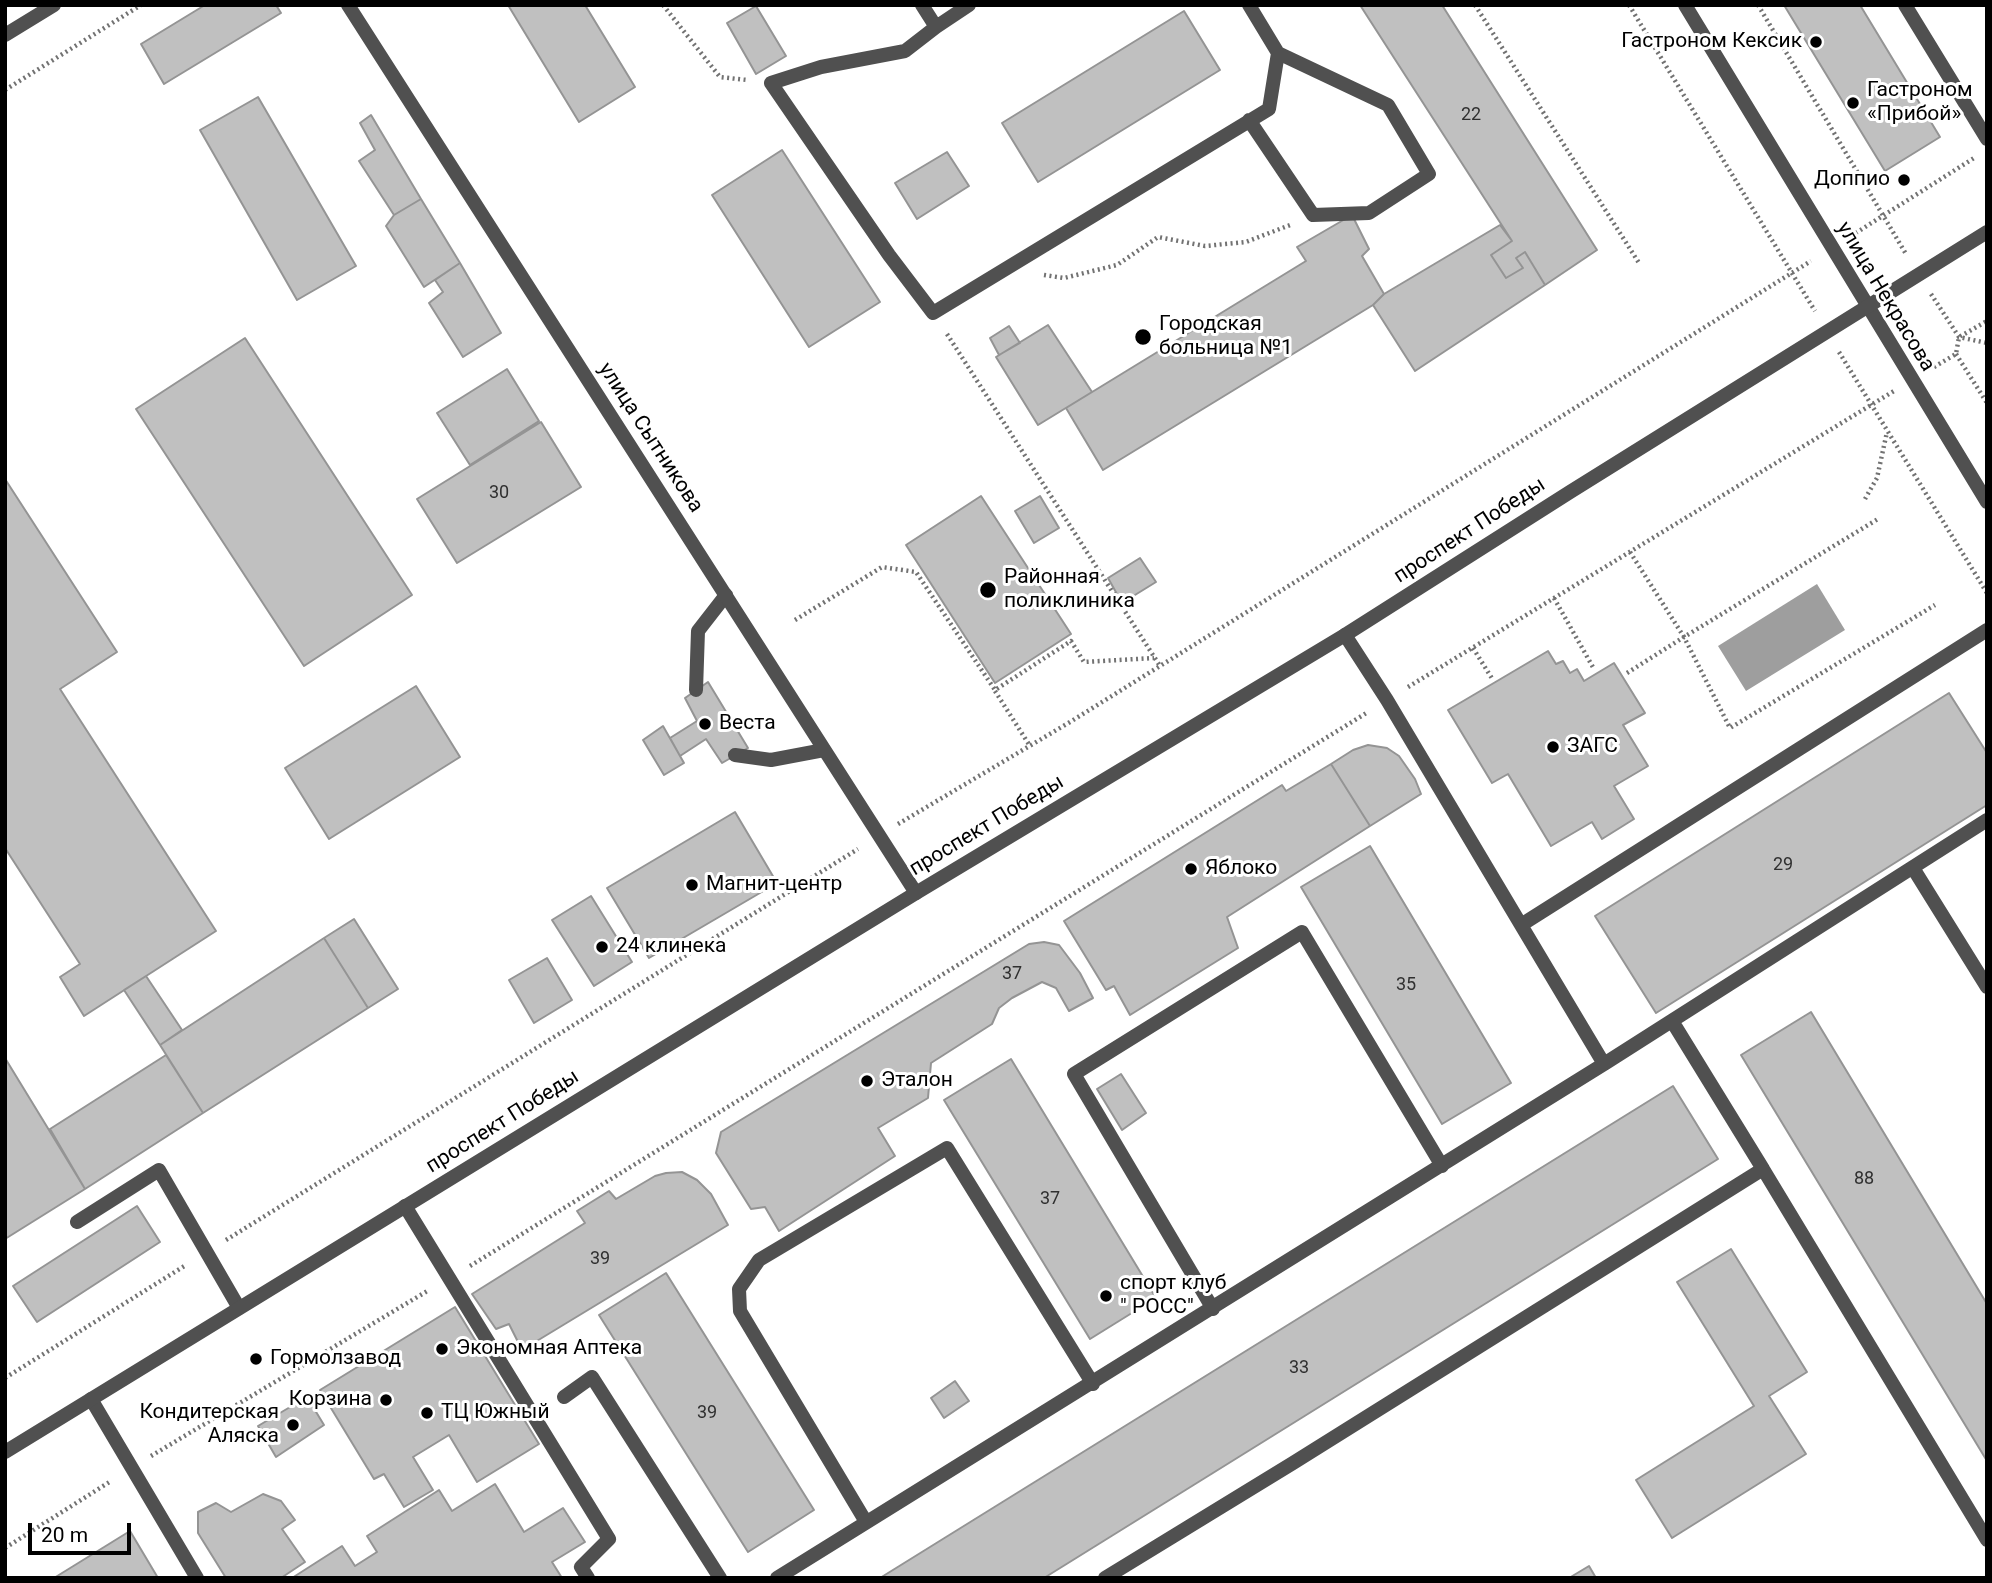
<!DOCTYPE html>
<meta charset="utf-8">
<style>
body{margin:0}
#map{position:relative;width:1992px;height:1583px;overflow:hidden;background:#fff;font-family:Roboto,sans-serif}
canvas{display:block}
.frame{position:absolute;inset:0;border:7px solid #000;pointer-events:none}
.scale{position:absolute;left:28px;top:1523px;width:103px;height:32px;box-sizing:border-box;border:4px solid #000;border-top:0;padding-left:9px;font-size:21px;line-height:24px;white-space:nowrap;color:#000;-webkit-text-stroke:5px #fff;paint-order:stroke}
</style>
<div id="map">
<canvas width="1992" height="1583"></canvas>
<div class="frame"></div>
<div class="scale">20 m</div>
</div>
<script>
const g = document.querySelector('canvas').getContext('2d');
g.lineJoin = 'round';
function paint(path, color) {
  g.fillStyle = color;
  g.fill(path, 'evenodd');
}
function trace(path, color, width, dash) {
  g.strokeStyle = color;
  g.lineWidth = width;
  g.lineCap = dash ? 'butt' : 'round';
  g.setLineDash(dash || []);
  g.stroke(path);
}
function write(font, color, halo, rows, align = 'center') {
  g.font = font + ' Roboto,sans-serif';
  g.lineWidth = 6;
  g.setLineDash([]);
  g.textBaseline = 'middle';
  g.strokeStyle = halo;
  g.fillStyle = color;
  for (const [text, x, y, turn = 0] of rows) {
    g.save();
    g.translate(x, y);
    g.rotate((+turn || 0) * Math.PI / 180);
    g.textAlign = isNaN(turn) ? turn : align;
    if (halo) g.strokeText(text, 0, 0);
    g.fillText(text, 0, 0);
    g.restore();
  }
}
const water = new Path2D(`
 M1817,584l28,46 -99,61 -28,-45z`);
const building = new Path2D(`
 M205,5h71l5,8 -117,71 -23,-40z
 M508,5h77l50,82 -56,35z
 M1360,5h82l155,245 -52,35 -20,-33 -9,6 7,10 -17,10 -15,-23 21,-14z
 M1784,5h76l80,132 -55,34z
 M756,6l30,50 -30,18 -29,-51z
 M1184,11l36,59 -182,112 -36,-59z
 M258,97l98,169 -59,34 -97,-170z
 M371,115l50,84 -27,16 -35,-54 16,-11 -15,-27z
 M782,150l98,152 -71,45 -97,-152z
 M947,152l22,34 -52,33 -22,-36z
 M421,199l39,64 -36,24 -38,-61 8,-11z
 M1352,215l17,34 -7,7 22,38 -11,11 -270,165 -37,-62 240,-147 -9,-14z
 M1500,225l12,16 -21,14 15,23 17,-10 -7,-10 9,-6 20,33 -130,86 -42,-66 11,-11z
 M460,263l41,70 -38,24 -34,-54 14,-11 -8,-12z
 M1048,325l44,67 -54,33 -42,-68z
 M1009,326l11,17 -21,12 -9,-17z
 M245,338l167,257 -108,71 -168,-257z
 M507,369l32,52 -69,44 -33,-52z
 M541,422l40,65 -124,76 -40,-64z
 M5,479l112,173 -57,37 156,242 -132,85 -24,-39 20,-13 -75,-116z
 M981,496l90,138 -76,49 -89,-138z
 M1040,496l19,32 -25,15 -19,-32z
 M1140,558l16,24 -34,21 -14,-25z
 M1548,651l8,13 7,-3 7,12 7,-4 7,12 30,-18 31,50 -22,12 25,41 -34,20 20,33 -32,20 -10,-17 -41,24 -43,-72 -16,9 -44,-73z
 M708,682l40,66 -26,15 -16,-24 -26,17 -10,-18 27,-17 -12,-23z
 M416,686l44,71 -131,82 -44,-71z
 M1949,693l38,60v52l-331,208 -61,-97z
 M663,726l21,37 -20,12 -21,-35z
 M1368,745l19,3 12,8 16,23 6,15 -51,32 -39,-62 22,-14z
 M1331,764l39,62 -143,91 11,31 -108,67 -16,-29 -8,4 -42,-69 218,-136 4,6z
 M735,812l42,71 -128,75 -42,-70z
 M1370,846l141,237 -69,41 -141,-237z
 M591,896l41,66 -38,24 -42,-66z
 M354,919l44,70 -30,19 -44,-70z
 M324,938l44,70 -165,105 -43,-68z
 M1044,942l15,3 21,28 13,25 -24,13 -13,-23 -14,-6 -30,16 -13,10 -7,16 -61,39 -3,35 -50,30 17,28 -116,75 -14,-24 -14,2 -35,-56 5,-21 308,-188z
 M547,958l25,42 -38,23 -25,-43z
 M146,976l36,54 -22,15 -36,-55z
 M1811,1012l176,292v157l-246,-406z
 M166,1055l37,58 -118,76 -35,-60z
 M5,1058l80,131 -80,50z
 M1011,1059l145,239 -66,41 -146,-239z
 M1121,1074l25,39 -24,17 -25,-41z
 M1673,1086l45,73 -674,419h-164z
 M682,1172l15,8 14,14 17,31 -206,125 -13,-26 -13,5 -24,-35 113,-71 -8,-12 32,-20 7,8 39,-23 11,-3z
 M137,1206l23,36 -123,80 -24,-36z
 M1731,1249l76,123 -38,24 37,58 -134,84 -36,-58 118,-74 -77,-124z
 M666,1273l148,237 -66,42 -149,-237z
 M455,1307l84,137 -62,38 -28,-47 -36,22 20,33 -29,17 -20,-33 -10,5 -54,-89z
 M955,1381l14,20 -25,17 -13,-20z
 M307,1397l17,28 -48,32 -18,-31z
 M495,1484l29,48 39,-24 22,34 -33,20 10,16h-270l50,-32 13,20 22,-14 -10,-16 72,-46 13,21z
 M263,1494l18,7 14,19 -13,9 23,33 -24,16h-55l-28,-45v-21l18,-9 15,9z
 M130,1531l28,47h-104z
 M1589,1566l7,12h-27z`);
const path = new Path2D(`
 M663,5l57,72 27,3
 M1475,5l164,258
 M1629,5l186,306
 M1758,5l148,249
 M5,90l136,-85
 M1851,236l123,-78
 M1044,275l20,3 53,-13 41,-28 47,9 41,-4 44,-17
 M1931,294l28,43 28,6
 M947,334l213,332
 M1839,352l148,241
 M1956,354l31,49
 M1934,367l22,-13 3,-17 28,-16
 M1865,499l12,-21 10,-46
 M1630,552l54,85 194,-118
 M1554,598l40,71
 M795,620l87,-53 34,5 79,118 76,-49 13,21 70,-4
 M1473,648l20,32
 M1627,673l57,-36 46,91 205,-123
 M1408,687l486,-296
 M995,691l35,55
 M898,824l172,-102 741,-461
 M226,1240l632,-391
 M470,1266l898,-554
 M5,1378l181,-113
 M151,1456l278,-166
 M5,1548l106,-67`);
const service = new Path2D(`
 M922,5l14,22 33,-22
 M1905,5l82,134
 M936,27l-31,24 -84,16 -50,16 118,172 44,58 336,-204 9,-56 -29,-48
 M1249,120l64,95 56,-2 60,-39 -41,-69 -110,-52
 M1345,635l42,65 134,225 466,-295
 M696,690l2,-59 28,-36
 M735,755l36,5 53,-10
 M1913,868l74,119
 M1672,1021l91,148
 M1604,1064l383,-244
 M405,1206l204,333 -28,28 7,11
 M1213,1309l-139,-235 228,-142 140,234
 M564,1397l28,-20 128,201
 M91,1399l106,179
 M866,1522l-126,-211 -1,-22 20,-29 188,-112 146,236
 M777,1578l827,-514 -83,-139
 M1105,1578l188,-115 470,-294 224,371`);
const minor = new Path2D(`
 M348,5l568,888
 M1685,5l302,497
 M5,35l49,-30
 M77,1222l82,-52 80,138`);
const tertiary = new Path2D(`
 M5,1452l911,-559 429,-258 225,-143 417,-260`);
const markers = [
 [1816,42,7,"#000"],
 [1853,103,7,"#000"],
 [1904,180,7,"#000"],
 [1143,337,9,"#000"],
 [988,590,9,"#000"],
 [705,724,7,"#000"],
 [1553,747,7,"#000"],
 [1191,869,7,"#000"],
 [692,885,7,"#000"],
 [602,947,7,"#000"],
 [867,1081,7,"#000"],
 [1106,1296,7,"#000"],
 [442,1349,7,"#000"],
 [256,1359,7,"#000"],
 [386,1400,7,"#000"],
 [427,1413,7,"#000"],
 [293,1425,7,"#000"]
];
const numberNames = [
 ["22",1471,115],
 ["30",499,493],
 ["29",1783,865],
 ["37",1012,974],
 ["35",1406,985],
 ["88",1864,1179],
 ["37",1050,1199],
 ["39",600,1259],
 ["33",1299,1368],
 ["39",707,1413]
];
const poiNames = [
 ["Гастроном Кексик",1802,42,"right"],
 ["Гастроном",1867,91],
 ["«Прибой»",1867,115],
 ["Доппио",1890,180,"right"],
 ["Городская",1159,325],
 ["больница №1",1159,349],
 ["Районная",1004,578],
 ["поликлиника",1004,602],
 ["Веста",719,724],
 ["ЗАГС",1567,747],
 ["Яблоко",1205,869],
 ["Магнит-центр",706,885],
 ["24 клинека",616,947],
 ["Эталон",881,1081],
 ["спорт клуб",1120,1284],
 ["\" РОСС\"",1120,1308],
 ["Экономная Аптека",456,1349],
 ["Гормолзавод",270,1359],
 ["Корзина",372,1400,"right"],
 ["Кондитерская",279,1413,"right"],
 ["Аляска",279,1437,"right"],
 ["ТЦ Южный",441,1413]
];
const streetNames = [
 ["улица Некрасова",1885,297,59],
 ["улица Сытникова",650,438,57],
 ["проспект Победы",1470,531,-33],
 ["проспект Победы",987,826,-31],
 ["проспект Победы",503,1122,-32]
];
paint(water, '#9e9e9e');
paint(building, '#c0c0c0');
trace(building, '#949494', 2);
trace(path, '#727272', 4.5, [2, 3.5]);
trace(service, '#505050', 14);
trace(minor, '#505050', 14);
trace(tertiary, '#505050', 14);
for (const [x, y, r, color] of markers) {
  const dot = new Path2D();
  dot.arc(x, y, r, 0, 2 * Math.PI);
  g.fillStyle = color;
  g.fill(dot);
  trace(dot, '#fff', 2.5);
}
write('18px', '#303030', null, numberNames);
write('21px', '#000', '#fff', poiNames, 'left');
write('21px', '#000', '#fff', streetNames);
</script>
